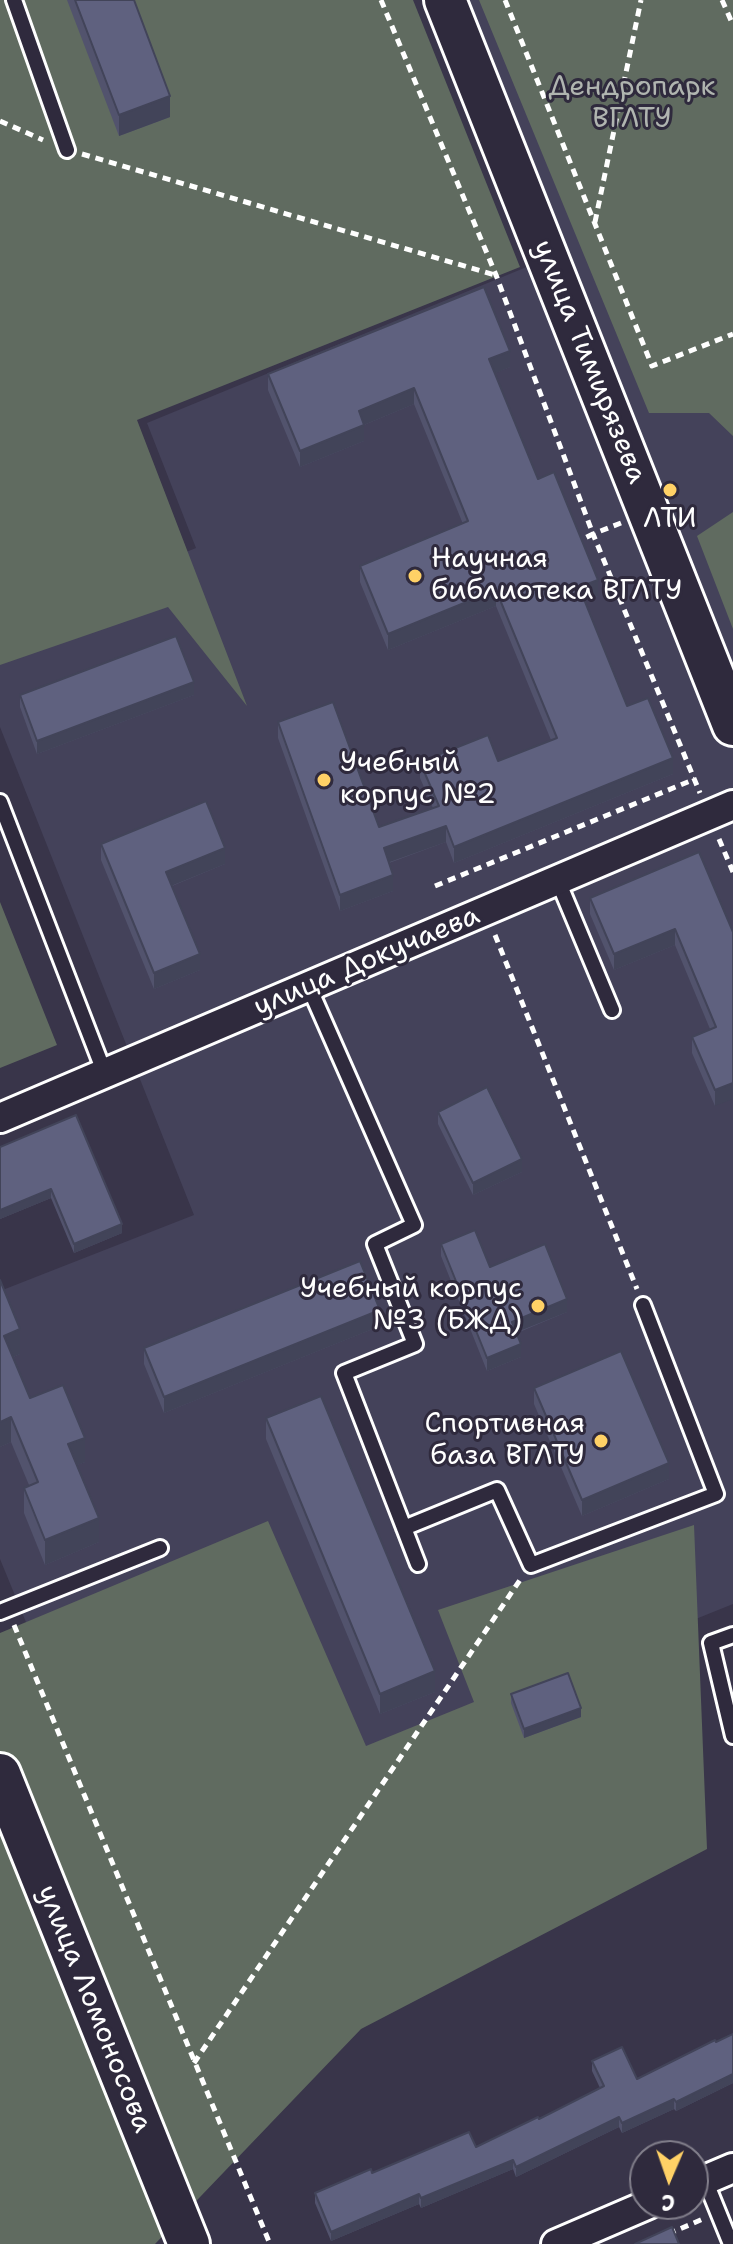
<!DOCTYPE html>
<meta charset="utf-8">
<style>
body{margin:0}
#map{position:relative;width:733px;height:2244px;overflow:hidden;background:#39354a;font-family:"Shantell Sans",sans-serif}
canvas{display:block}
.north{position:absolute;left:629px;top:2140px;width:80px;height:80px;box-sizing:border-box;background:#2f2a3d;border:2px solid #827f8b;border-radius:50%;rotate:182deg;font-size:22px;font-weight:700;line-height:32px;text-align:center;color:#fff}
.north::after{content:'';display:block;margin:auto;width:28px;height:36px;background:#ffd166;clip-path:polygon(50% 0,100% 100%,50% 72%,0 100%)}
</style>
<div id="map">
<canvas width="733" height="2244"></canvas>
<div class="north">С</div>
</div>
<script>
const g = document.querySelector('canvas').getContext('2d');
g.lineJoin = 'round';
function paint(path, color) {
  g.fillStyle = color;
  g.fill(path, 'evenodd');
}
function trace(path, color, width, dash) {
  g.strokeStyle = color;
  g.lineWidth = width;
  g.lineCap = dash ? 'butt' : 'round';
  g.setLineDash(dash || []);
  g.stroke(path);
}
function write(font, color, halo, rows, align = 'center') {
  g.font = font + ' "Shantell Sans",sans-serif';
  g.lineWidth = 6;
  g.setLineDash([]);
  g.textBaseline = 'middle';
  g.strokeStyle = halo;
  g.fillStyle = color;
  for (const [text, x, y, turn = 0] of rows) {
    g.save();
    g.translate(x, y);
    g.rotate((+turn || 0) * Math.PI / 180);
    g.textAlign = isNaN(turn) ? turn : align;
    if (halo) g.strokeText(text, 0, 0);
    g.fillText(text, 0, 0);
    g.restore();
  }
}
const built = new Path2D(`
 M466,0h267v1604l-472,190 -233,-167 -28,-68v-268l194,-76 -194,-488v-99l196,-80 -49,-125 421,-173z`);
const green = new Path2D(`
 M0,0h413l107,267 -383,153 110,286 -79,-99 -168,58z
 M479,0h254v436l-24,-23h-60z
 M733,512v117l-36,-93z
 M0,902l57,143 -57,23z
 M268,1521l98,225 108,-44 -36,-92 256,-85 13,324 -346,180 -206,215h-155v-611z`);
const path = new Path2D(`
 M381,0l115,275 97,259 -16,8
 M505,0l147,366 81,-32
 M722,0l11,25
 M0,121l43,19
 M82,154l413,121
 M595,222l46,-222
 M621,523l-28,11 107,259
 M719,839l14,33
 M435,886l260,-107
 M495,935l142,354
 M14,1625l256,619
 M194,2063l328,-486
 M668,2234l35,-15`);
const lane = new Path2D(`
 M14,0l53,150
 M0,802l105,272
 M558,881l54,129
 M309,987l105,238 -39,19 40,100 -71,29 74,191
 M404,1528l93,-38 34,75 185,-71 -73,-189
 M0,1612l160,-64
 M733,1635l-22,8 22,93
 M705,2180l26,64`);
const street = new Path2D(`
 M0,1118l733,-313
 M693,2185l40,-17
 M556,2244l93,-40`);
const secondary = new Path2D(`
 M445,0l288,725
 M0,1774l189,470`);
const wall = new Path2D(`
 M67,0h67l36,117 -51,19z
 M510,367l-15,6 43,106 60,117 -14,5 43,105 46,68 -219,89 -8,-21 -57,21 4,28 -53,20 -62,-173v-16l101,105 54,-19 -13,-30v-16l78,-1 53,-21 -55,-134 -108,44 -28,-68v-16l103,-42 -49,-120 -50,21v16l-64,26 -32,-77v-16z
 M20,695h174l-157,59 -17,-47z
 M101,844l124,20 -53,22 28,84 -46,19 -53,-129z
 M590,898l143,34 -18,174 -23,-53v-16l18,-8 -35,-84 -61,25 -24,-56z
 M438,1112l84,60 -49,23 -35,-71z
 M0,1147l122,86 -48,20 -23,-55 -51,21z
 M441,1244l49,23 77,45 -50,21 4,24 -34,14 -46,-115z
 M0,1280l20,74 -7,3 17,41 55,64 -8,3 22,77 -54,23 -21,-52v-25l5,-3 -18,-43 -11,5z
 M380,1326l-216,87 -20,-49v-16z
 M534,1388l135,91 -87,37 -48,-112z
 M266,1418l169,274 -55,22 -114,-275z
 M511,1694l70,23 -57,21 -13,-35z
 M733,2034v49l-57,28 -2,-2 -52,24 -3,-6 -103,50 -3,-8 -92,39 -2,-4 -88,37 -16,-38v-10l57,-20 104,-26 63,-28 61,-31 -8,-17v-10l45,18z`);
const shadedWall = new Path2D(`
 M170,96v21l-51,19v-21z
 M510,351v16l-21,9v-17z
 M414,388v16l-55,23v-16z
 M364,425v16l-64,26v-16z
 M598,580v16l-19,7v-16z
 M496,590v16l-108,44v-16z
 M194,682v13l-157,59v-13z
 M673,758v16l-219,89v-16z
 M446,826v16l-62,22v-16z
 M225,848v16l-59,24v-16z
 M393,875v16l-53,20v-16z
 M675,929v16l-61,25v-16z
 M200,954v16l-46,19v-16z
 M733,1083v16l-18,7v-16z
 M522,1159v13l-49,23v-12z
 M51,1189v9l-51,21v-9z
 M122,1224v9l-48,20v-9z
 M567,1299v13l-55,22v-12z
 M380,1310v16l-216,87v-16z
 M20,1329v25l-16,7v-25z
 M521,1344v13l-34,14v-13z
 M11,1417v25l-11,5v-25z
 M85,1438v24l-17,7v-25z
 M669,1463v16l-87,37v-16z
 M99,1518v24l-54,23v-25z
 M435,1671v21l-55,22v-20z
 M581,1708v9l-57,21v-9z
 M733,2074v9l-57,28v-9z
 M674,2099v10l-52,24v-10z
 M619,2117v10l-103,50v-10z
 M513,2160v9l-92,39v-10z
 M419,2194v10l-88,37v-9z`);
const building = new Path2D(`
 M75,0h59l36,96 -51,19z
 M484,287l26,64 -21,8 49,120 16,-7 44,108 -19,7 48,119 21,-8 25,60 -219,89 -8,-21 -62,22 9,27 -53,20 -62,-173 55,-20 46,125 60,-21 -19,-44 68,-27 10,26 59,-23 -61,-148 -108,44 -28,-68 108,-45 -54,-133 -55,23 5,14 -64,26 -32,-77z
 M176,636l18,46 -157,59 -17,-46z
 M206,801l19,47 -59,24 34,82 -46,19 -53,-129z
 M699,852l34,80v151l-18,7 -23,-53 24,-10 -41,-98 -61,25 -24,-56z
 M487,1087l35,72 -49,24 -35,-71z
 M76,1115l46,109 -48,20 -23,-55 -51,21v-63z
 M475,1230l15,37 55,-23 22,55 -55,23 9,22 -34,14 -46,-114z
 M360,1261l20,49 -216,87 -20,-49z
 M0,1280l20,49 -16,7 26,62 33,-13 22,53 -17,6 31,74 -54,22 -21,-52 14,-6 -27,-65 -11,5z
 M621,1351l48,112 -87,37 -48,-112z
 M321,1396l114,275 -55,23 -114,-276z
 M568,1673l13,35 -57,21 -13,-35z
 M733,2034v40l-57,28 -2,-3 -52,24 -3,-6 -103,50 -3,-7 -92,38 -2,-4 -88,38 -16,-39 56,-24 1,4 97,-41 7,15 62,-30 1,2 65,-33 -12,-25 30,-14 15,32 78,-39 1,2z
 M672,2227l7,17h-44z`);
const markers = [
 [670,490,8,"#ffd166"],
 [415,576,8,"#ffd166"],
 [324,780,8,"#ffd166"],
 [538,1306,8,"#ffd166"],
 [601,1441,8,"#ffd166"]
];
const parkNames = [
 ["Дендропарк",632,88],
 ["ВГЛТУ",632,120]
];
const streetNames = [
 ["улица Тимирязева",589,362,68],
 ["улица Докучаева",367,962,-23],
 ["улица Ломоносова",94,2009,68]
];
const poiNames = [
 ["ЛТИ",670,520,"center"],
 ["Научная",431,560],
 ["библиотека ВГЛТУ",431,592],
 ["Учебный",340,764],
 ["корпус №2",340,796],
 ["Учебный корпус",522,1290,"right"],
 ["№3 (БЖД)",522,1322,"right"],
 ["Спортивная",585,1425,"right"],
 ["база ВГЛТУ",585,1457,"right"]
];
paint(built, '#44425a');
paint(green, '#606b60');
trace(lane, '#fff', 20);
trace(street, '#fff', 34);
trace(secondary, '#fff', 46);
trace(path, '#fff', 5, [8, 6]);
trace(lane, '#2f2a3d', 14);
trace(street, '#2f2a3d', 28);
trace(secondary, '#2f2a3d', 40);
paint(wall, '#52536d');
paint(shadedWall, '#424459');
paint(building, '#5f617f');
trace(building, '#424459', 2);
for (const [x, y, r, color] of markers) {
  const dot = new Path2D();
  dot.arc(x, y, r, 0, 2 * Math.PI);
  g.fillStyle = color;
  g.fill(dot);
  trace(dot, '#2f2a3d', 3);
}
write('28px', '#b0b5b0', '#2f2a3d', parkNames);
write('28px', '#fff', '#2f2a3d', streetNames);
write('28px', '#fff', '#2f2a3d', poiNames, 'left');
</script>
